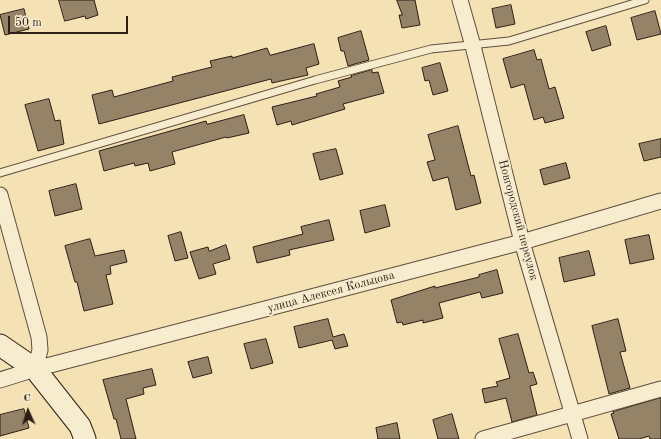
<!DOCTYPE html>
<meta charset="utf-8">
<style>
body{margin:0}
#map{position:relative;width:661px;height:439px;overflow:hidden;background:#f5e2b4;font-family:"Old Standard TT",serif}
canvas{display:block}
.north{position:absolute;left:8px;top:391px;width:40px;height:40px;-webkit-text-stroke:3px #f8ecce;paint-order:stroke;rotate:357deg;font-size:11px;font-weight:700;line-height:16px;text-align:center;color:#2d1d15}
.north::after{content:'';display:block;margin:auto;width:14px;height:18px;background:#2d1d15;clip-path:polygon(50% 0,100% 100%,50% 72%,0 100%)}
.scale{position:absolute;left:8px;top:16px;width:120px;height:18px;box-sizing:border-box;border:2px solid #2d1d15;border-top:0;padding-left:5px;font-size:12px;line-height:14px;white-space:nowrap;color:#2d1d15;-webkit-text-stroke:3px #f8ecce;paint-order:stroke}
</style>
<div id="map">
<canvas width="661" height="439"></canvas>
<div class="north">С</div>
<div class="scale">50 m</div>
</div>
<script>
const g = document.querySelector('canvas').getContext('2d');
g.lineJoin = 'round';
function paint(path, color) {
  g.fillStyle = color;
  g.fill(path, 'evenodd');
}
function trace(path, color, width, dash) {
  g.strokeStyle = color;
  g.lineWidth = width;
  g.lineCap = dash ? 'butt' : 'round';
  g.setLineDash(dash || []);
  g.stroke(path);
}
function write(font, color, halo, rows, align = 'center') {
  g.font = font + ' "Old Standard TT",serif';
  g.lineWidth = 4;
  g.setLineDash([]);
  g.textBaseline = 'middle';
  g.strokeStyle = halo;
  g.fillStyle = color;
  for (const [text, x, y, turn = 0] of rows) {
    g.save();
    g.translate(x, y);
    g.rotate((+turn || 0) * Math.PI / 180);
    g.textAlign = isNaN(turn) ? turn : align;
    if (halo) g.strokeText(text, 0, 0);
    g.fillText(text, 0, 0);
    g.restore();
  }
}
const building = new Path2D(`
 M59,0h35l4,15 -12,4 -1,-3 -20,5z
 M397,0h18l5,25 -18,3 -3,-13h3z
 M511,5l4,19 -19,4 -4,-19z
 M24,9l5,20 -24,6 -5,-20z
 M655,11l6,23 -24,6 -6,-22z
 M606,26l5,19 -19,6 -6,-19z
 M361,31l8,29 -21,6 -4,-15h-3l-3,-13z
 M314,44l5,20 -13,4 2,7 -36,8 -1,-4 -172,45 -7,-29 20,-5 2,7 59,-16 -1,-4 40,-10 -2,-6 22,-5v2l35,-10 3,7z
 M534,50l3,10 4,-1 8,30 6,-2 9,31 -19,5 -2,-6 -9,3 -10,-36 -13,4 -8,-29z
 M440,63l8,28 -15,4 -4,-15 -4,1 -3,-13z
 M372,70v3l6,-1 6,21 -41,11 2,5 -53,16 -1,-4 -14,4 -5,-18 45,-11 -1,-2 24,-7 -2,-6 14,-4 -1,-1z
 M49,99l6,22 5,-1 4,24 -26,7 -13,-46z
 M244,115l5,18 -22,5 -1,-1 -54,15 3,12 -25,7 -2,-8 -13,3 -1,-3 -30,8 -5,-20 107,-30 1,3z
 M458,126l13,50 3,-1 7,28 -25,7 -8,-33 -15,4 -6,-19 8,-2 -7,-25z
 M661,139v18l-17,4 -5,-17z
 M336,149l7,25 -23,6 -7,-26z
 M566,163l4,15 -26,7 -4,-15z
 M76,184l6,25 -27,7 -6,-25z
 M385,205l5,21 -25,7 -5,-22z
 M329,220l5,20 -45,10 1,5 -33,8 -4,-16 50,-13 -2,-7z
 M181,232l7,26 -13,3 -7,-25z
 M649,235l5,24 -24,5 -5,-24z
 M90,239l5,17 29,-6 3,12 -17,4 1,8 -5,1 7,29 -29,7 -7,-29h-2l-10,-36z
 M226,245l4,14 -17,5 3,10 -17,5 -9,-27 18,-5 1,4z
 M589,251l6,24 -31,7 -5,-24z
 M497,270l6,23 -21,5 -2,-6 -41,11 4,15 -20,5v-3l-20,5 -1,-3 -5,1 -6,-23 44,-14v2l44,-11v-2z
 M328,319l5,18 11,-3 4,12 -13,3 -3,-9 -33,8 -5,-21z
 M618,319l8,32 -6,1 10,36 -21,6 -17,-68z
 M518,334l11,39 4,-1 4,12 -7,2 7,29 -25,7 -6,-24 -21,5 -3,-14 16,-3 -2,-4 14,-4 -11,-39z
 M266,339l7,24 -22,6 -7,-25z
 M208,357l4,16 -19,5 -5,-16z
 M152,369l4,16 -13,3 1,6 -18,5 10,40h-15l-5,-20h-2l-11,-39z
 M661,398v41h-11l-1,-3 -10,3h-20l-8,-25 3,-1 -1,-1z
 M24,409l5,19 -29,8v-21z
 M452,414l7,25h-21l-5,-19z
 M397,423l3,16h-22l-2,-11z`);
const lane = new Path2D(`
 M0,173l315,-93 116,-31 78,-8 136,-41`);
const street = new Path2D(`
 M460,0l13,46 49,196 58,197
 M0,195l39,142 1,13 -5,19
 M0,380l35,-11 487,-127 139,-41
 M483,439l178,-50`);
const secondary = new Path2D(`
 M0,345l35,24 45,57 5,13`);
const streetNames = [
 ["Новгородский переулок",518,220,75],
 ["улица Алексея Кольцова",331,292,-15]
];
paint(building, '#958368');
trace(building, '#2d1d15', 1);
trace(lane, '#5f4e3d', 9);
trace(street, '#5f4e3d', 17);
trace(secondary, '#2d1d15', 23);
trace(lane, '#f8ecce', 7);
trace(street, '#f8ecce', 15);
trace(secondary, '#f8ecce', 21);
write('12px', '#2d1d15', '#f8ecce', streetNames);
</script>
